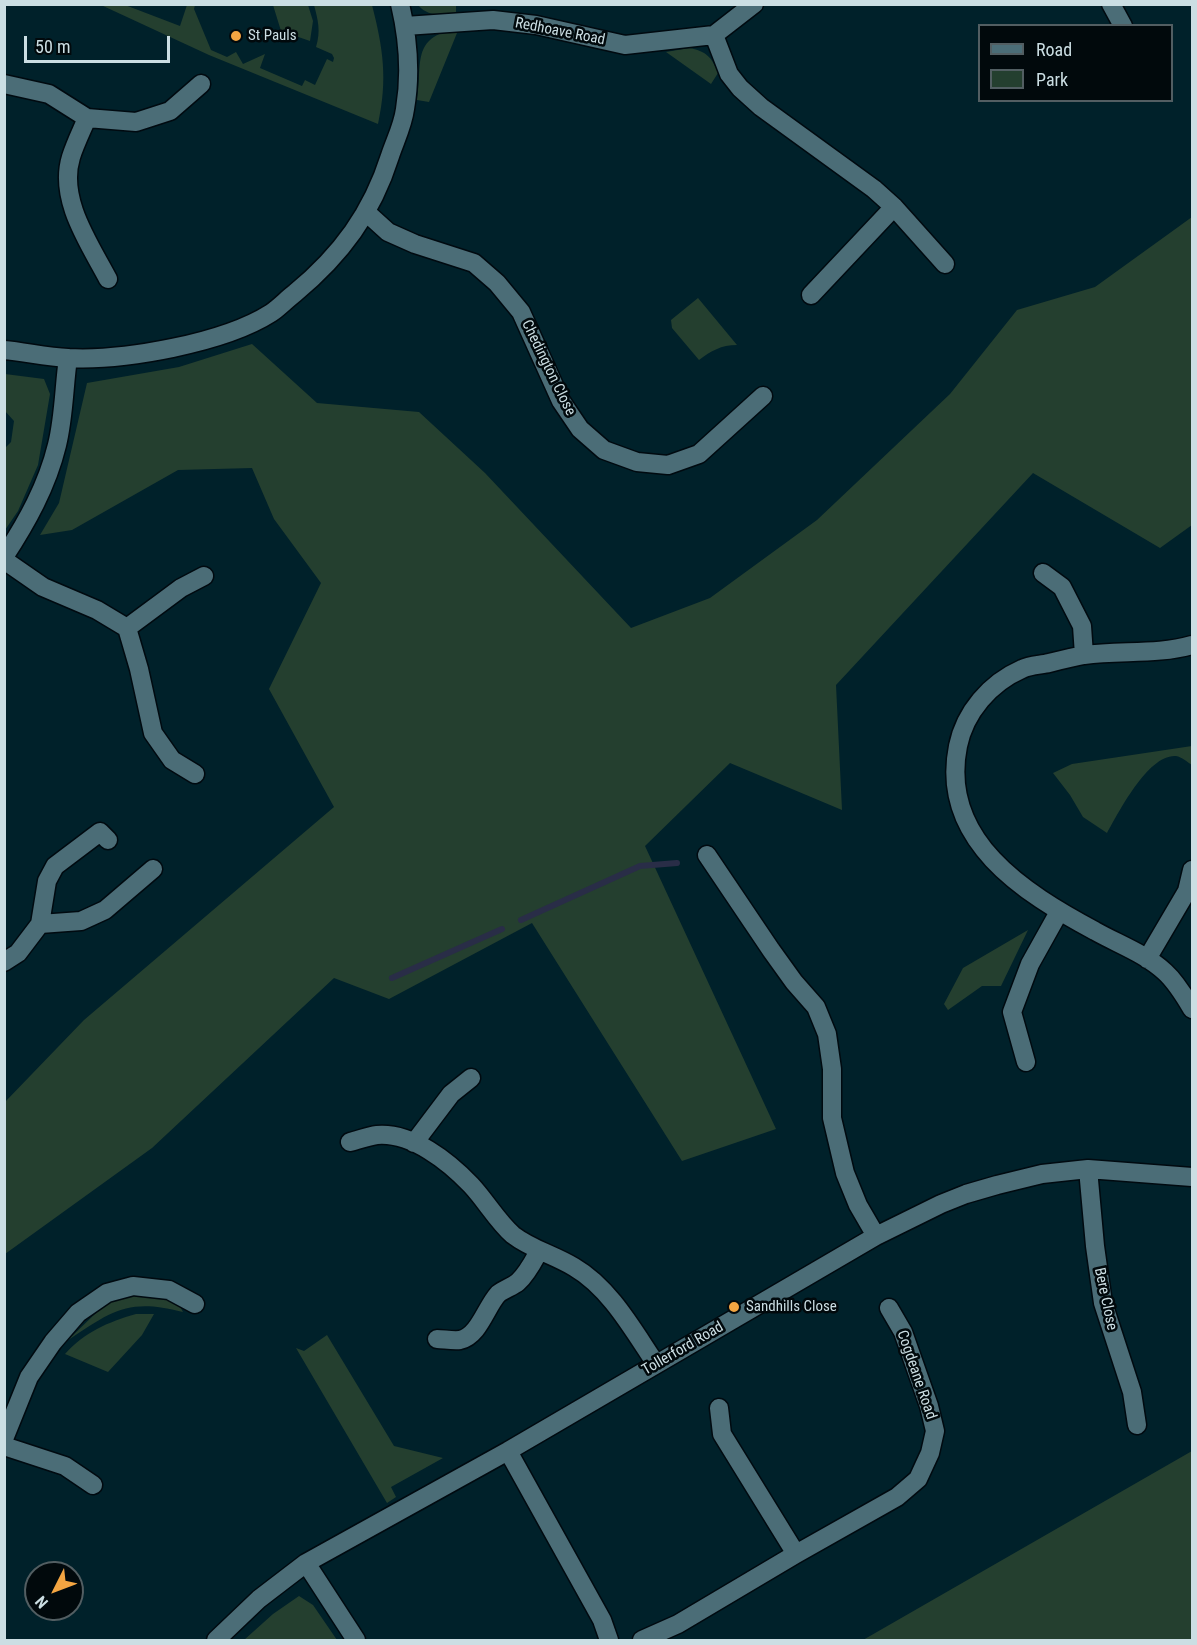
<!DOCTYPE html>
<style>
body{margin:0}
#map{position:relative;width:1197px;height:1645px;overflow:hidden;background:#00212a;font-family:"Roboto Condensed",sans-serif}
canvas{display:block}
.frame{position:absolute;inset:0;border:6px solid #cbdee3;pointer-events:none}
.legend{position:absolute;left:978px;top:24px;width:195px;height:78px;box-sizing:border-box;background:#01090c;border:2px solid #525e62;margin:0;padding:8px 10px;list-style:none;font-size:18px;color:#cbdee3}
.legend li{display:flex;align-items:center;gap:12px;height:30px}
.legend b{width:30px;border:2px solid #525e62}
.north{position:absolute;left:24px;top:1561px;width:60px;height:60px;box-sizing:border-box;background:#01090c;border:2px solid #525e62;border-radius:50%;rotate:228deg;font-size:16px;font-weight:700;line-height:24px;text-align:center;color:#cbdee3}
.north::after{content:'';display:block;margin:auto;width:21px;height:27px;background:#f3a542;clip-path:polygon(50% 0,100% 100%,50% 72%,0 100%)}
.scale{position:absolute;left:24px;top:36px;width:146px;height:27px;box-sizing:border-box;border:3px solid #cbdee3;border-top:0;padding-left:8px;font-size:18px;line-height:21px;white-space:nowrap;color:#cbdee3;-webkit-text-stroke:4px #01090c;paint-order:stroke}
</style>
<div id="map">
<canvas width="1197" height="1645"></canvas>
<div class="frame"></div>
<ul class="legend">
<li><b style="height:8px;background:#4b6d77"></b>Road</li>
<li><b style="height:16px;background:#243f2f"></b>Park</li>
</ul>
<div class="north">N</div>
<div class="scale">50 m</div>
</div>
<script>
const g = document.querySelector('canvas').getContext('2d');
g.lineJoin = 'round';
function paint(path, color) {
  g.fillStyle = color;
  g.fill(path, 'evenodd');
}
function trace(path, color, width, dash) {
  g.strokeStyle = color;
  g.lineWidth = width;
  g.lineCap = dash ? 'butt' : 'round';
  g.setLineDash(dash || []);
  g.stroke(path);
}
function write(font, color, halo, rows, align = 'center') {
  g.font = font + ' "Roboto Condensed",sans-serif';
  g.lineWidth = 5;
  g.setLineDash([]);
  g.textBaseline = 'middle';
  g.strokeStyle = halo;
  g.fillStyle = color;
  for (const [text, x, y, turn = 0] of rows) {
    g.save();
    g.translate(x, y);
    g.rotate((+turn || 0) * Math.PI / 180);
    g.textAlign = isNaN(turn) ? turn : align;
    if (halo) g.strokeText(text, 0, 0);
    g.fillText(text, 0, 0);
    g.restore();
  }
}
const green = new Path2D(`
 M101,5h24l55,21 7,-21h8l-1,4 17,41 16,7 9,-5 7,12 22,-10 -5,14 42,18 3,-6 10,5 12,-26 6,3 1,-4 -2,-4 -16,-7c5,-16 2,-27 -2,-42h58c11,43 16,74 6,119l-169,-69z
 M273,5h35l5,16 -3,20 -29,-10z
 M418,5h38v9c-14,1 -28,3 -38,-9z
 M457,29v4l-28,69 -12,-2c6,-35 -7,-63 40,-71z
 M689,48c17,3 23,9 29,25l-7,11 -45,-32z
 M1192,217v308l-32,23 -127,-75 -197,212 6,125 -112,-47 -85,83 131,283 -94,32 -150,-238 -143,76 -55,-21 -182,170 -147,106v-152l79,-82 250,-213 -65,-118 52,-106 -47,-64 -22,-51 -74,2 -106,60 -32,5 19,-32 28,-120 92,-16 73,-23 65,59 102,9 66,61 146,155 79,-30 107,-78 133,-126 67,-84 78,-23z
 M698,298l39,47c-16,0 -26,6 -38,15l-27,-32 -1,-8z
 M5,374l39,5 6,15 -12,71 -20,46 -13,19v-82l6,-6 3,-21 -9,-10z
 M1192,746v19c-5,-3 -10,-8 -16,-9 -28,-2 -57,56 -69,77l-24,-16 -13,-22 -17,-22 19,-9z
 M1028,930l-27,56h-19l-34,24 -4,-6 19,-36z
 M152,1291l26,12 5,9c-54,-14 -70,-2 -115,28l30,-29 19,-14z
 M136,1314h18l-12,21 -34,37 -43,-18c20,-22 43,-32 71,-40z
 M327,1335l67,111 49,12 -52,29 5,10 -9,6 -91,-155 8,3z
 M1192,1451v189h-329z
 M299,1596l14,9 24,35h-93l29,-26z`);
const stream = new Path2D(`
 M521,920l119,-54 37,-3
 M392,978l110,-49`);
const minor = new Path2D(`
 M1111,4l12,22
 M405,26l88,-6 43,5 89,20 89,-10 40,-31
 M714,35l15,39 11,14 21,19 113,82 20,18 51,57
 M4,84l45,10 38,24 49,4 34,-11 31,-27
 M87,118c-5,12 -12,26 -16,39 -13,42 18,86 37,122
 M367,213l21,19 27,12 59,19 23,20 24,29 40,89 19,28 24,21 33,12 31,3 31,-11 64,-58
 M811,295l83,-88
 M4,350c21,2 43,7 64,8 56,3 156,-15 203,-45 9,-6 16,-14 24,-20 46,-38 77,-80 95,-137 5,-15 13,-31 15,-47 6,-35 3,-71 -5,-105
 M4,557c23,-35 43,-71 53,-112 7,-28 7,-59 11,-87
 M4,560l39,27 54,23 30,18 12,41 14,64 19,27 23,14
 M1043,573l19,14 20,39 2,29
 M127,628l54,-40 23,-12
 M1192,645c-35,10 -71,5 -108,10 -11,2 -23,5 -35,8 -8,2 -19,2 -27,6 -32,14 -57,43 -64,77 -19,94 66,147 137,185 23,13 51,23 70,41 11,10 20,25 27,37
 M707,855l64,95 23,32 22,25 11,27 5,35v49l13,55 13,32 18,31
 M40,924l41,-3 24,-11 48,-41
 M1147,959l40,-68 5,-21
 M4,962l14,-9 22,-29 7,-43 8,-15 45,-34 8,8
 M1026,1062l-14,-50 18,-48 29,-52
 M350,1142c9,-2 18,-6 27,-7 35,-3 72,27 94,50 15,16 26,36 42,50 18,14 41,20 61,32 36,21 59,63 82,97
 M414,1143l37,-49 20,-16
 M1088,1169l7,77 8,57 29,89 5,33
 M437,1339c6,0 16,2 23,1 19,-4 26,-33 38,-46 6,-5 14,-7 20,-12 9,-8 15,-20 21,-31
 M719,1408l3,26 74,120
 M4,1439l25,-62 24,-35 25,-29 29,-20 26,-7 36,4 26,14
 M4,1446l61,20 28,19
 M508,1451l94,169 7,20
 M306,1563l50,77
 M216,1640l43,-41 47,-36 202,-112 368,-215 65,-32 25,-10 31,-9 45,-11 46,-5 104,8
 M642,1640l36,-16 118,-70 101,-57 21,-18 12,-26 5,-22 -6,-25 -26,-74 -14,-24`);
const markers = [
 [236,36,6,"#f3a542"],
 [734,1307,6,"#f3a542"]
];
const streetNames = [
 ["Redhoave Road",560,32,11],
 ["Chedington Close",548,368,64],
 ["Bere Close",1105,1299,78],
 ["Tollerford Road",683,1349,-30],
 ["Cogdeane Road",916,1375,71]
];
const poiNames = [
 ["St Pauls",248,36],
 ["Sandhills Close",746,1307]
];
paint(green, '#243f2f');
trace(stream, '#292d47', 6);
trace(minor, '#000a10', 21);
trace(minor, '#4b6d77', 18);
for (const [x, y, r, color] of markers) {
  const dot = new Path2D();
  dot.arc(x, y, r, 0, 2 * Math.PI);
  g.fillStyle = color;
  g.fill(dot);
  trace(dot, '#01090c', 2);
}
write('15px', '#cbdee3', '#01090c', streetNames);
write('15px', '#cbdee3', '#01090c', poiNames, 'left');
</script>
